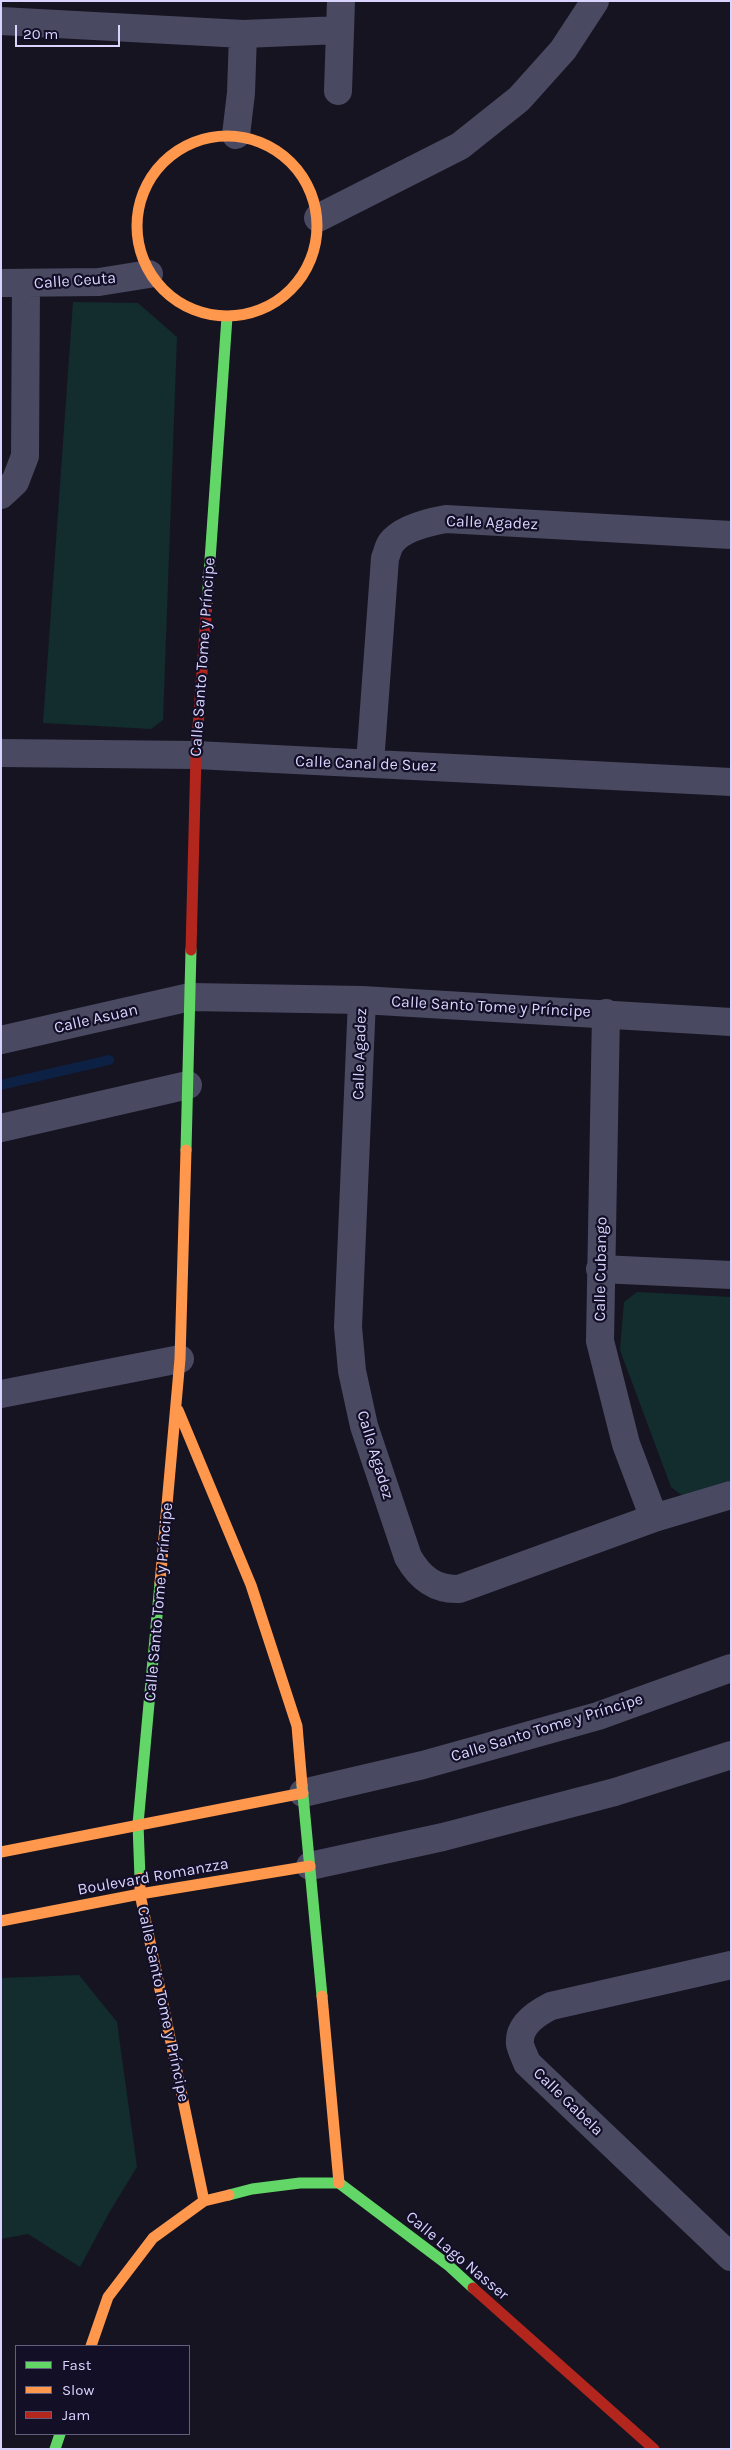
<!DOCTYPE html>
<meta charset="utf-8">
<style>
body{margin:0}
#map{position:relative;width:732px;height:2450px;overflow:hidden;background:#161421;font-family:Karla,sans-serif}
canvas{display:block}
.frame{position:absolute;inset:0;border:2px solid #d9d4ff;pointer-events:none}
.legend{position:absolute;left:15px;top:2345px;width:175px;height:90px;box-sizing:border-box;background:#130f26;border:1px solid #625e7d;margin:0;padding:6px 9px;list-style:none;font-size:15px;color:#d9d4ff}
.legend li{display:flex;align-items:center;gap:10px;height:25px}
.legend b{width:25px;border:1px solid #625e7d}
.scale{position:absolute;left:15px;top:25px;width:105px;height:22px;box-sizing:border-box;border:2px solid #d9d4ff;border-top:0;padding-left:6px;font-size:15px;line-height:18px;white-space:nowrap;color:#d9d4ff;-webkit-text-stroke:4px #130f26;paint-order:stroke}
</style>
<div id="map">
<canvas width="732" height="2450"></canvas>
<div class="frame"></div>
<ul class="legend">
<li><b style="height:6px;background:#63d668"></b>Fast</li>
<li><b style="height:6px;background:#ff974d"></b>Slow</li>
<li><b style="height:6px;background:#b3261e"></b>Jam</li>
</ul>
<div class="scale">20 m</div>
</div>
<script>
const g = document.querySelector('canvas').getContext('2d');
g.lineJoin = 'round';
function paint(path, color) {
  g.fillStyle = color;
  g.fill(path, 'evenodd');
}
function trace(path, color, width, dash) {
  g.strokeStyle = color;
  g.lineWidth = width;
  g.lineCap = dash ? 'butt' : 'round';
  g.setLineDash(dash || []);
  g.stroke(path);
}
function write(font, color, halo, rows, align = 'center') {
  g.font = font + ' Karla,sans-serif';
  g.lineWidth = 4.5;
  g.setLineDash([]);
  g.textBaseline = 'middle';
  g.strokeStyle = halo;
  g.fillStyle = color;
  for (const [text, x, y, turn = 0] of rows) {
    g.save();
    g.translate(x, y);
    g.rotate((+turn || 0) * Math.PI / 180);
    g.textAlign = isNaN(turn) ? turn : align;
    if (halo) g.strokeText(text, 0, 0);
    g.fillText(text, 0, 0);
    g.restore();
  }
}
const green = new Path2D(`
 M73,302l65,1 39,34 -14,383 -12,9 -108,-6z
 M637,1292l94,5v184l-47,16 -13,-10 -51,-137 4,-48z
 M79,1975l38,47 20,145 -28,46 -29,54 -52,-33 -27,5v-261z`);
const stream = new Path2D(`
 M1,1085l108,-25`);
const street = new Path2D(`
 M1,21l242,13 97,-4
 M338,91l3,-90
 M236,135l5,-42 2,-59
 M318,218l142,-72 59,-47 44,-49 32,-49
 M1,283l98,-1 50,-8
 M1,495l14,-13 10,-26 1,-171
 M1,753l195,2 535,27
 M370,763l15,-205c2,-4 3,-11 6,-15 11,-15 38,-21 55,-24l285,16
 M362,1000l-14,327 4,44 12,55 44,131c12,21 27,33 51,32l195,-71 77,-23
 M606,1013l-6,328 26,103 28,74
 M1,1040l189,-43 172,3 369,22
 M1,1128l187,-43
 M600,1269l131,6
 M1,1394l179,-35
 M303,1793l120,-28 175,-49 133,-48
 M310,1866l133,-29 172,-45 116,-37
 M731,1965l-180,41c-14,7 -33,19 -31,38 1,6 5,13 7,19l204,194`);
const fast = new Path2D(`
 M207,603l20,-286
 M186,1150l5,-200
 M302,1785l20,211
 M140,1878l-2,-54 22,-241
 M229,2195l23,-6 48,-6h39l109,82 25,23
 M55,2449l5,-15`);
const slow = new Path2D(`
 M137 226a90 90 0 1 1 180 0a90 90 0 1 1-180 0Z
 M178,1410l73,175 46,141 5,59
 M160,1583l20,-224 6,-209
 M1,1852l302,-59
 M140,1878v16l64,307
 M1,1921l139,-27 170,-28
 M322,1996l17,187
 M91,2346l17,-49 45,-59 51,-37 25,-6`);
const jam = new Path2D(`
 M191,950l5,-195 11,-152
 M473,2288l181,161`);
const streetNames = [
 ["Calle Ceuta",75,281,-4],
 ["Calle Agadez",492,523,2],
 ["Calle Santo Tome y Príncipe",203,657,-86],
 ["Calle Canal de Suez",366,764,2],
 ["Calle Santo Tome y Príncipe",491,1007,3],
 ["Calle Asuan",96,1019,-13],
 ["Calle Agadez",360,1054,-88],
 ["Calle Cubango",601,1269,-89],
 ["Calle Agadez",375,1455,73],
 ["Calle Santo Tome y Príncipe",159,1602,-85],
 ["Calle Santo Tome y Príncipe",547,1728,-17],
 ["Boulevard Romanzza",153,1877,-10],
 ["Calle Santo Tome y Príncipe",163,2004,78],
 ["Calle Gabela",568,2102,44],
 ["Calle Lago Nasser",457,2256,40]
];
paint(green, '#132c2d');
trace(stream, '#0d2144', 10);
trace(street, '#4a4962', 28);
trace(fast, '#63d668', 11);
trace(slow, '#ff974d', 11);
trace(jam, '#b3261e', 11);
write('16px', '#d9d4ff', '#130f26', streetNames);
</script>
